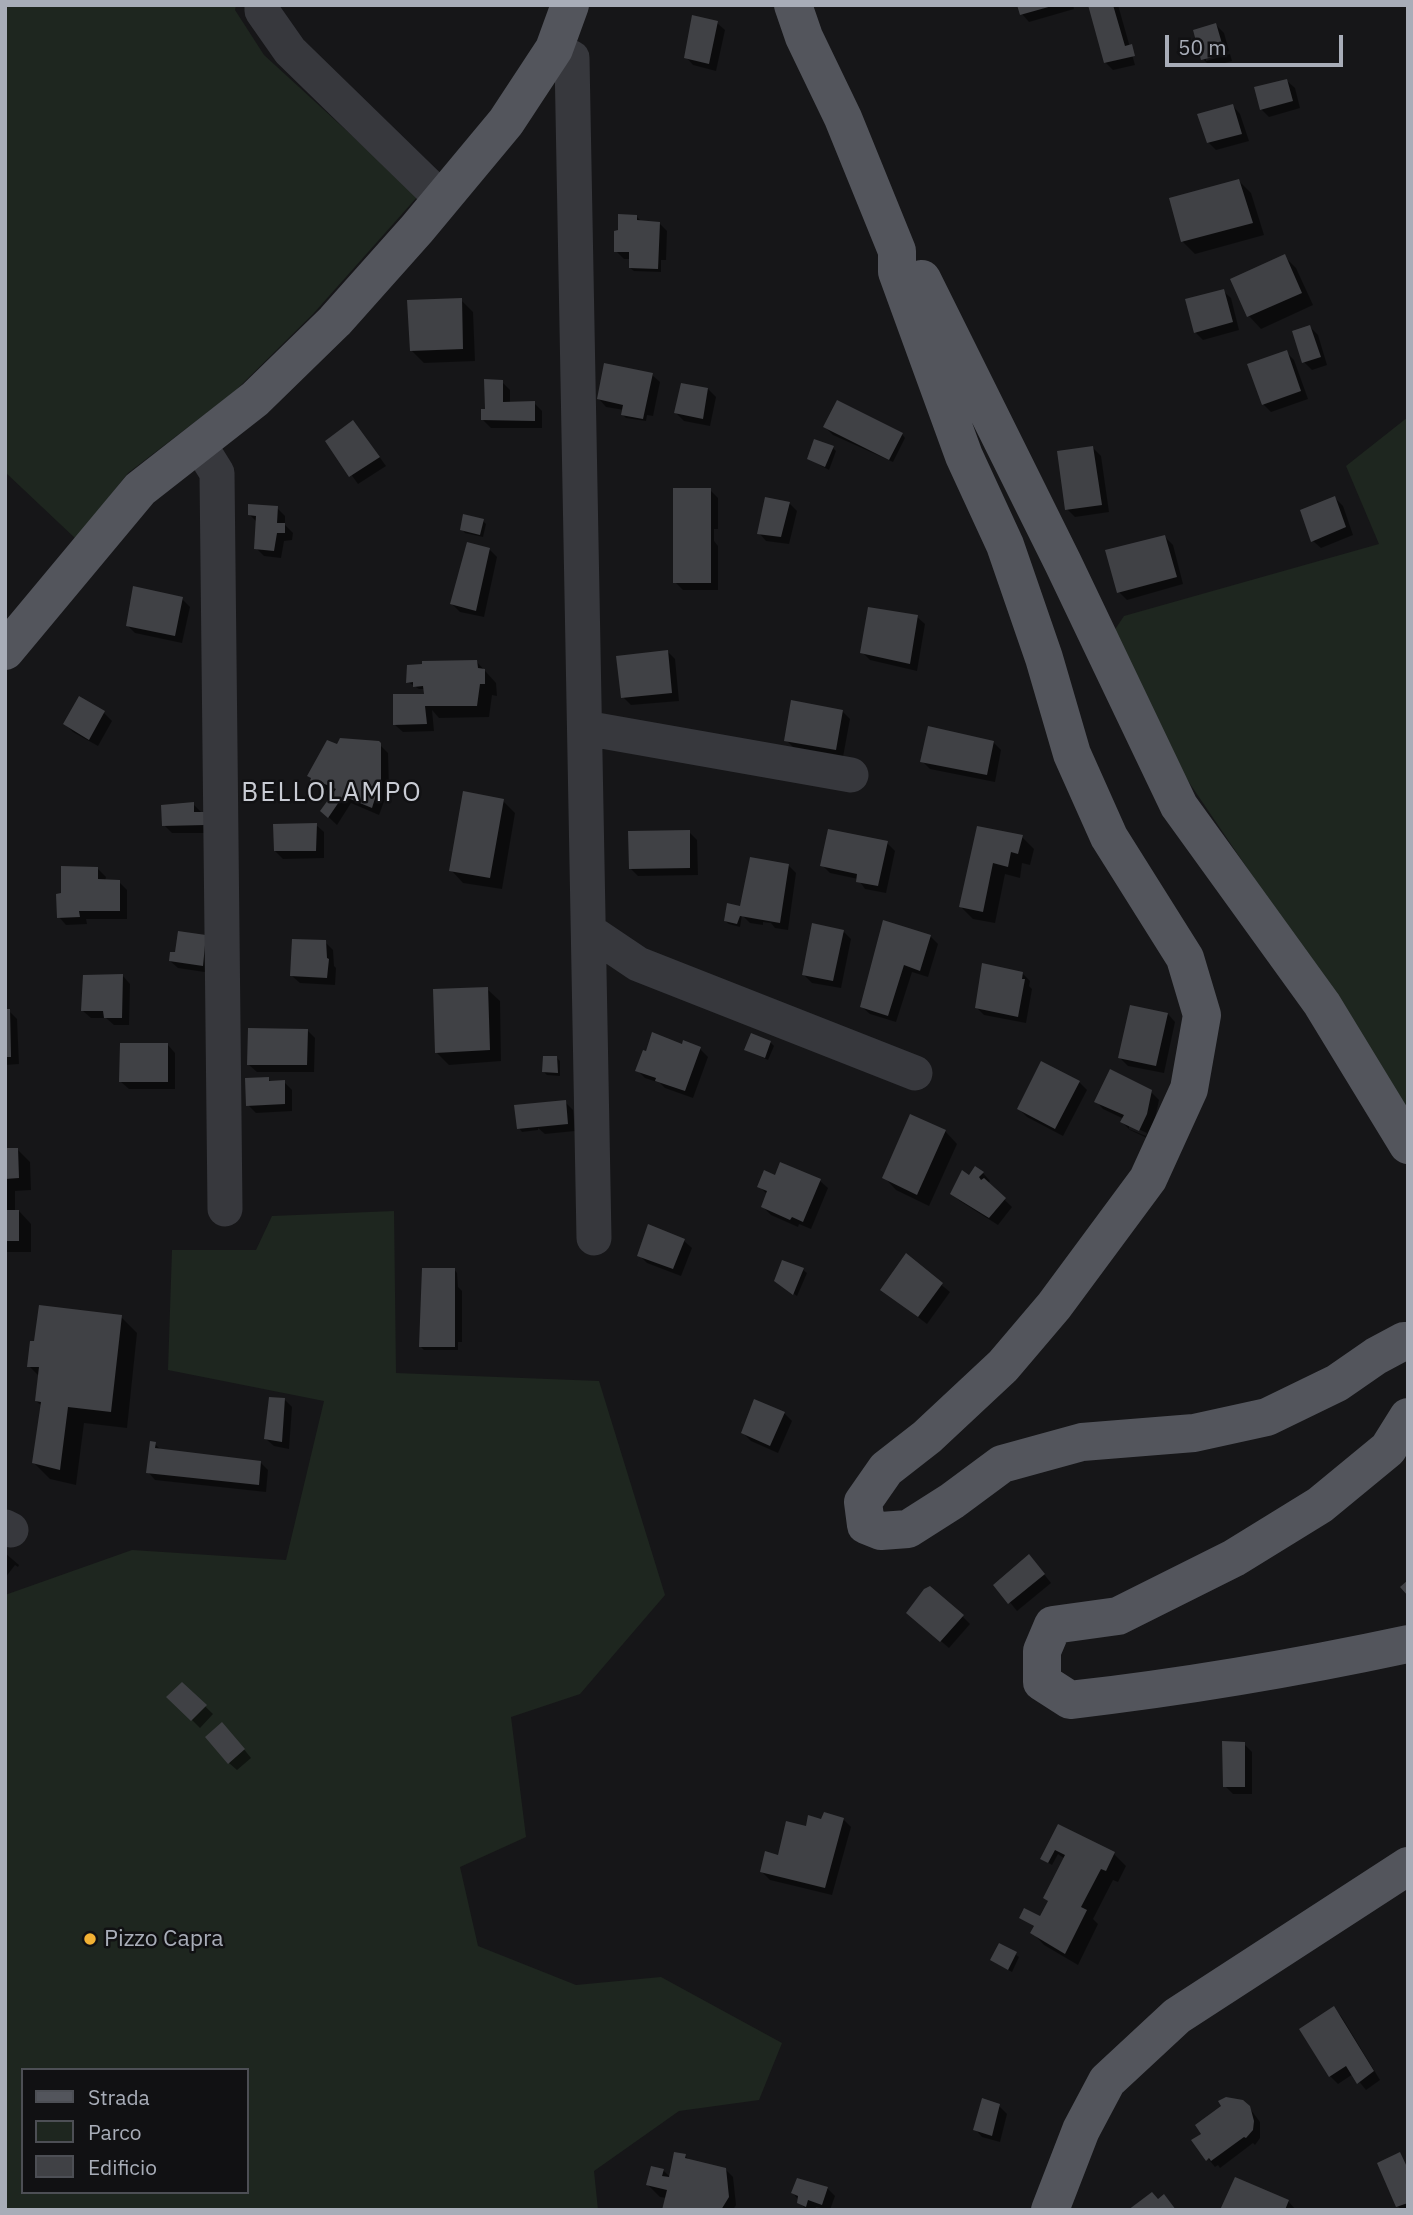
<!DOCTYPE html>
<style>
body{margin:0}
#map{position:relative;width:1413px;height:2215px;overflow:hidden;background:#161618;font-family:"IBM Plex Sans",sans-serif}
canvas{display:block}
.frame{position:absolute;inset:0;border:7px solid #a8adb8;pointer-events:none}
.legend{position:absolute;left:21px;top:2068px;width:228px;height:126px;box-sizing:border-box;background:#111113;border:2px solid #4d4f55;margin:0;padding:9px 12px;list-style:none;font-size:21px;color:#a8adb8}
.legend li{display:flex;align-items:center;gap:14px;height:35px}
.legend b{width:35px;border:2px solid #4d4f55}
.scale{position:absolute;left:1165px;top:35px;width:178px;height:32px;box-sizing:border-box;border:4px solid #a8adb8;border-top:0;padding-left:9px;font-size:21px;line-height:24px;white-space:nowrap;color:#a8adb8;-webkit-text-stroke:5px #111113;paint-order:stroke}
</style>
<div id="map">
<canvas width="1413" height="2215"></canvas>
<div class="frame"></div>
<ul class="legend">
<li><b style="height:9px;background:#53555c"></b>Strada</li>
<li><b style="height:19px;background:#1e261f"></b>Parco</li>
<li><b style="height:19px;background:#404145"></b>Edificio</li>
</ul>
<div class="scale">50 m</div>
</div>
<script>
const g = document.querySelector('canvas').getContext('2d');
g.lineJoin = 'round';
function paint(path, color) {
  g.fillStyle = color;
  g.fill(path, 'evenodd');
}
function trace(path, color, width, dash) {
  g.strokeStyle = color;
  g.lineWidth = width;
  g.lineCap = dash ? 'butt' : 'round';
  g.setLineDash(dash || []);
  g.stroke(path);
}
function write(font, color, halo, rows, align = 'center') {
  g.font = font + ' "IBM Plex Sans",sans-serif';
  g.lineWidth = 5;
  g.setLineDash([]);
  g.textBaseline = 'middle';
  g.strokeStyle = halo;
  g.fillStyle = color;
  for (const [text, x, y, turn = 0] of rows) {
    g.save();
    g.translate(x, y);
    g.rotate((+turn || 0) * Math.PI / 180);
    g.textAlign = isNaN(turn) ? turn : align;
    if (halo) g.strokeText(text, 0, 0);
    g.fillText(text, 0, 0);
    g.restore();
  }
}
const green = new Path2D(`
 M5,5h231l-1,5 29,45 154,141 -105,118 -79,78 -106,81 -52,66 -71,-67z
 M1408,417v695l-66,-104 -158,-233 -72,-141 12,-18 255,-72 -33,-78z
 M394,1211l2,162 203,8 66,214 -85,99 -69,23 15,120 -66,30 18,79 98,39 85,-8 121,66 -23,57 -80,11 -85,60 4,39h-593v-615l127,-45 154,10 38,-159 -156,-31 4,-120h84l16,-34zM23,2070h224v122h-224z`);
const shadow = new Path2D(`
 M1019,5h54l1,4 -45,13 -7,-8z
 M1090,5h28l17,60 -22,5 -8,-8z
 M717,23l8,7 -9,41 -23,-6 -7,-8z
 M1216,25l8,8 5,18 -23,6v4l24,-7 2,7 -21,6 -8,-8z
 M1287,81l8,7 5,20 -31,9 -8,-8z
 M1233,106l7,8 9,27 -33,9 -8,-8z
 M1239,181l12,12 13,42 -69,19 -12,-12 -12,-43z
 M637,217l5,5 17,1 8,8 -1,29h-5v12l-27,-1 -4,-3 1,-9h-7l-8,-8z
 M1284,256l12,12 17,37 -52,24 -12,-13 -17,-36z
 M1223,291l8,7 8,32 -36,10 -8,-8z
 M461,300l12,12 2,49 -51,2 -13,-13z
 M1310,327l8,8 9,30 -15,5 -8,-8z
 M1286,352l8,8 14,39 -37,13 -8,-8z
 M652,375l8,7 -7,34 -6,-1 -1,6 -20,-3 -3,-3 1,-5 -18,-3 -7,-8z
 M502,382l8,8v13h24l8,8v17h-51l-8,-8z
 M708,389l8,8 -6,29 -26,-5 -8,-8z
 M825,427l77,7 3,4 -12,24 -60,-27z
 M360,430l26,36 -28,18 -31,-43z
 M833,448l3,3 -7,19 -20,-11z
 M1093,448l8,8 8,56 -34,5 -8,-8z
 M710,490l8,8v31h-4v12l4,5v44h-35l-8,-8z
 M1335,498l8,8 10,29 -32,13 -8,-7z
 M789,503l8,8 -8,33 -23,-3 -7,-8z
 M277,508l8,8v9l8,8 -1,7 -8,1 -3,17 -17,-2 -8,-8 1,-26 -7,-7z
 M483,521l3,3 -3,13 -18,-4 -3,-4z
 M1165,537l8,8 10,39 -56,16 -8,-8z
 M489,549l8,8 -13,60 -24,-5 -8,-8z
 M182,599l8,8 -8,36 -47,-10 -8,-8z
 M917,617l8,7 -8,47 -47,-11 -8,-8z
 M667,651l8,8 4,42 -48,4 -8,-8z
 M477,662l19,21 1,13 -5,-1 -3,22 -50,1 -7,-8 2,21 -31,1 -8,-7 31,-26v-10h-7l-11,-7 13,-17z
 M79,699l25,14 8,8 -14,25 -25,-14 -8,-8z
 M842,711l8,8 -7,38 -49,-9 -8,-8z
 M993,742l8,8 -6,32 -65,-13 -8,-8z
 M378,743l10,10 1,35 -10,27 -28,-12 -14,22 -15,-14 14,-19 -8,-3 -5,4 -11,-12 25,-34z
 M503,801l12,12 -13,76 -39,-6 -12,-13z
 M193,804l8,8 11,21h-40l-8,-8z
 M316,825l8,7v26l-41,1 -8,-8z
 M978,828l44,9 12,12 -4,16 -8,-2 -2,15 -15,-4 -10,49 -22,-4 -12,-12z
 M689,832l8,8 1,35 -60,1 -8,-8z
 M887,843l8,8 -9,42 -21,-4 -7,-10 -28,-6 -8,-8z
 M788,865l8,8 -8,57 -13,-2 -4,-5 -8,-1v3l-13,-2 -8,-8 -2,12 -11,-3 -4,-3z
 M98,869l8,8 -1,4 14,1 8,8v29h-41l1,5 -21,1 -7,-8z
 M844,932l7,7 -10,49 -29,-5 -8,-8z
 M205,936l6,37 -33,-5 -8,-7 7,-8z
 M930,936l8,8 -10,33 -16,-5 -16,50 -26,-8 -8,-7z
 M325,942l8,8 1,16 2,2 -1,17 -35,-2 -8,-7z
 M1022,973l8,8 -1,5 3,3 -6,34 -42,-8 -8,-8z
 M123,976l7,8 -1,41h-15l-8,-7h-15l-8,-7z
 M487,989l13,12 1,60 -52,4 -12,-12z
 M5,1011h4l8,8 2,45 -14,1z
 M1168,1014l7,8 -11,51 -36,-7 -8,-8z
 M307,1030l8,8 -1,34h-57l-8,-7z
 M770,1042l4,4 -6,14 -22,-10z
 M684,1043l16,6 8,8 -15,41 -28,-10 -5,-5 -15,-5 -8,-8 10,-17 36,-7z
 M168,1045l7,8v36h-46l-8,-7z
 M557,1058l3,3v15l-13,-1 -3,-3z
 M268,1079l4,3h12l8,8v21l-36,2 -8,-8z
 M1079,1082l8,8 -24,46 -36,-19 -8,-8z
 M1151,1092l8,8 -5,23 -7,15 -17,-8 -8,-8 2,-3 -21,-10 -7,-8zM1129,1125l18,8 -1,3 -17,-7z
 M565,1102l8,8 2,21 -30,3 -7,-6v2l-16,2 -3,-4z
 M945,1131l12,13 -28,62 -33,-16 -12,-13z
 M17,1149l13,13 1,28 -16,1v20h4l12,13v28h-26v-102z
 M983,1173l7,8 -2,3 24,23 -14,18 -38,-24 -8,-7 17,-17z
 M776,1177l44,4 8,7 -17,41 -12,-5 -1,3 -27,-12 -8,-8 5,-12 -9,-9z
 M684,1241l8,7 -11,28 -34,-13 -8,-8z
 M906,1256l44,36 -23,32 -45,-34z
 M454,1269l3,4 1,14 4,4v51h-4v8h-34l-3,-3z
 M803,1270l4,3 -10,23 -17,-12z
 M121,1317l16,16 -10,95 -43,-5 -8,62 -26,-6 -16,-16 8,-57 -6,-5 3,-25 -10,-10z
 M284,1399l8,8 -3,42 -15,-3 -8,-7z
 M784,1413l8,8 -14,32 -27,-12 -8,-8z
 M155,1444l6,6 100,13 7,7 -2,22 -111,-12 -7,-8z
 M5,1553l14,12 -1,2 -3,-2 -10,13z
 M1036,1564l15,19 -34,28 -21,-26z
 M962,1616l8,8 -21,24 -33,-28z
 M182,1684l31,30 -13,14 -31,-31z
 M230,1732l21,26 -14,12 -8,-7z
 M1244,1744l8,8v42h-19l-8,-8z
 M843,1819l8,8 -19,68 -62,-15 -8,-8 18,-15 28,-29 14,-7z
 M1059,1826l55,28 12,12 -8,16 -5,-2 -20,39 5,5 -20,41 -34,-20 -12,-13 3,-5 -14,-9h19l9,-16 -4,-4 20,-39 -7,-5 -6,11 -10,-6z
 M1015,1954l4,3 -7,15 -16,-9z
 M1333,2008l8,8 39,64 -14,10 -13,-16 -15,10 -8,-8z
 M999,2106l8,8 -7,28 -18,-5 -7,-8z
 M1251,2110l9,12v16l-5,7 -2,-2 -33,25 -2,-3 -3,2 -22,-27z
 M1399,2154l9,14v42h-7l-3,-4z
 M685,2156l6,5 34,8 8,8 3,28 -3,5h-69l3,-12 -7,-1 -12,-12 15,-15 7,7z
 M827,2188l8,8 -5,14 -14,-3 -1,3h-9l-13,-17z
 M1288,2201l8,9h-74z`);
const building = new Path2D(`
 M1017,5h35v1l-32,9z
 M1088,5h25l12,41 7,-2 3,12 -31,7z
 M692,15l26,6 -9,43 -25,-6z
 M1216,23l9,31 -24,6 -8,-30z
 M1287,79l6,22 -33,9 -6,-23z
 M1233,104l9,30 -35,9 -10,-29z
 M1239,179l14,44 -72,19 -12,-44z
 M618,214l19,1v5l23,2 -2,47 -29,-1v-16h-15v-21l4,-1z
 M1285,254l17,39 -55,24 -17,-38z
 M1224,289l9,33 -39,11 -9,-34z
 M462,298l1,51 -53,2 -3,-51z
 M1310,325l11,32 -19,6 -10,-32z
 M1287,350l14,41 -39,14 -15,-41z
 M604,363l49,10 -10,46 -22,-4 2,-10 -26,-6z
 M484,379l19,1v22l32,-1v20l-54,-1v-11h4z
 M681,383l27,5 -5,31 -29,-6z
 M837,400l66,33 -14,27 -66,-33z
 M353,420l27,37 -31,20 -24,-36z
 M814,439l20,7 -9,21 -18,-8z
 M1093,446l9,59 -37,5 -8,-59z
 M673,488h38v95h-38z
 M1335,496l11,31 -35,15 -11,-32z
 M765,497l25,5 -9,35 -24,-3z
 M248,504l30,2 -1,17h8v10h-8l-3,18 -20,-2 2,-33 -8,-1z
 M463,514l21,5 -4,16 -20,-5z
 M1165,535l12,42 -60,16 -12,-43z
 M467,542l23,6 -14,63 -26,-7z
 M133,586l50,11 -8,39 -49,-10z
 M868,607l50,8 -8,49 -50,-11z
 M668,650l4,43 -51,5 -5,-42z
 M477,660l1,8 7,1v15h-5l-3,22h-52l2,18 -34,1v-31h31l-1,-8 -10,1v-5l-7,1 1,-18 15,-1v-3z
 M79,696l26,15 -16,29 -26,-16z
 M791,700l52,10 -7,40 -52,-9z
 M928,726l66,15 -7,34 -67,-13z
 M340,738l39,3 2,2v36l-9,29 -29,-12 -15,22 -8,-7 16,-22 -16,-7 -8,4 -2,-5 1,-3 -4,-2 20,-36 10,4z
 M463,791l41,8 -14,79 -41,-7z
 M194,802v10h11v13l-43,1 -1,-21z
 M317,823l-1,28h-42l-1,-27z
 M977,826l46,9 -5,19 -7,-2 -3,15 -15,-4 -10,49 -24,-5z
 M828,829l60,12 -10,45 -22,-4 1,-8 -37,-8z
 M690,830v38l-61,1 -1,-38z
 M750,857l39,7 -9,59 -40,-7 -3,8 -13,-3 3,-18 13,3z
 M61,866l37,1v12l22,1v31h-41l1,6 -23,1 -1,-24 5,-1z
 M883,920l48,15 -11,36 -16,-6 -16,51 -28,-9z
 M812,923l32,7 -11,51 -31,-6z
 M178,931l28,4 -3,31 -34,-5 1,-9h5z
 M292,939l34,1 1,18 2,1 -2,19 -37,-2z
 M982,963l41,9 -1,7h3l-7,38 -43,-9z
 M123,974l-1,44h-18l-1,-7h-22l2,-36z
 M488,987l2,63 -55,3 -2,-64z
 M1130,1005l38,8 -12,53 -38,-8z
 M5,1009h5l1,48h-6z
 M248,1028l60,1 -1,36h-60z
 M652,1032l30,12 1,-4 18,7 -16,44 -30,-10 1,-3 -21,-7 8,-21 3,1z
 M751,1033l20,8 -6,17 -21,-8z
 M120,1043h48v39h-49z
 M543,1056h14l1,17 -16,-1z
 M1041,1061l39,20 -25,48 -38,-20z
 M1110,1069l42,21 -5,24 -8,17 -19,-9 4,-7 -30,-13z
 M269,1077v4l16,-1v24l-39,2 -1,-28z
 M566,1100l2,24 -51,5 -3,-24z
 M910,1114l36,16 -29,65 -35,-17z
 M5,1148h13l1,30 -14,1z
 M780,1162l41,17 -18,43 -11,-5 -2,3 -29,-13 6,-16 -10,-4 7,-17 11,5z
 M975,1166l9,6 -5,5 2,3 3,-2 22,20 -17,20 -39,-24 12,-24 7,5z
 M5,1210h14v31h-14z
 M648,1224l37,15 -12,30 -36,-13z
 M906,1253l37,30 -25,34 -38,-27z
 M782,1260l22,8 -11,27 -19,-14z
 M422,1268h33v79h-36z
 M39,1305l83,10 -11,97 -43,-5 -8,63 -28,-7 9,-61 -6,-1 4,-34h-12l3,-26h4z
 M269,1397l16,1 -3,44 -18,-3z
 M754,1399l31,13 -15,34 -29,-13z
 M150,1441l6,1 -1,6 106,13 -2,24 -113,-12z
 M1029,1554l16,20 -37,30 -15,-19z
 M1408,1580v16l-8,-9z
 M930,1586l34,29 -24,27 -34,-29 18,-24z
 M182,1682l25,23 -16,16 -25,-24z
 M222,1722l23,27 -17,15 -23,-27z
 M1222,1741l23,1v45h-22z
 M824,1812l20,6 -19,70 -65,-16 5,-21 13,4 8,-34 20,5 2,-11 13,4z
 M1058,1824l57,28 -9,19 -5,-2 -20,38 6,3 -22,44 -35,-21 4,-7 -15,-8 5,-10 16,8 8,-15 -5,-3 22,-43 -10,-5 -7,13 -8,-4z
 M999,1943l18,9 -9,18 -18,-10z
 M1334,2006l40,65 -17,13 -11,-18 -17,11 -30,-48z
 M1226,2097l17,3 7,6 4,15 -1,9 -7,8 -2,-1 -33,24 -2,-3 -3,3 -15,-21 10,-6 -6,-9 26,-19 -3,-5z
 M982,2098l18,6 -8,32 -19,-6z
 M674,2152l12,2 -1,4 41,10 3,29 -8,13h-59l5,-20 -21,-5 5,-19 13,3 -2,7 7,1z
 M1400,2152l8,17v34l-12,4 -19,-44z
 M1235,2177l54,23 -4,10h-65z
 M797,2178l31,9 -6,18 -14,-5 -2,7 -9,-4 1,-7 -7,-3z
 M1152,2192l6,7 6,-5 12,16h-48z`);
const minor = new Path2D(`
 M262,5v6l28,40 152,148
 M554,49l18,9 22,1180
 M199,444l18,29 8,736
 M585,728l266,47
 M589,931l49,33 277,109
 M5,1527l6,3`);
const major = new Path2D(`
 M793,5l11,32 39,81 54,133v21l67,184 41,89 39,113 28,96 37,83 76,121 17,57 -13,74 -41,90 -94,127 -51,60 -76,71 -41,32 -23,33 3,23 15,6 27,-2 44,-28 50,-37 80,-22 112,-9 73,-16 70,-34 39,-27 28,-15h4
 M922,279l141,284 116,243 143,198 86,141
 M5,651l135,-162 115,-90 80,-78 82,-92 89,-107 48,-73 16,-44
 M1408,1417l-20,32 -68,56 -86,53 -116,58 -65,9 -11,26v31l28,18c114,-13 226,-32 338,-56
 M1050,2210l31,-80 26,-49 70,-65 231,-150`);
const markers = [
 [90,1939,7,"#f2b134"]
];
const poiNames = [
 ["Pizzo Capra",104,1939]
];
const quarterNames = [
 ["BELLOLAMPO",332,793]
];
paint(green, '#1e261f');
paint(shadow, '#0007');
paint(building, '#404145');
trace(minor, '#37383d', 35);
trace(major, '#53555c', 38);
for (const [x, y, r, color] of markers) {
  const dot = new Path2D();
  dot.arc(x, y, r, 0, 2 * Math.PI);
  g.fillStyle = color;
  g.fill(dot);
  trace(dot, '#111113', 2.5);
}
write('23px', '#a8adb8', '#111113', poiNames, 'left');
g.letterSpacing = '2px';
write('26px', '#c9ccd4', '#111113', quarterNames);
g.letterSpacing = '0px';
</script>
